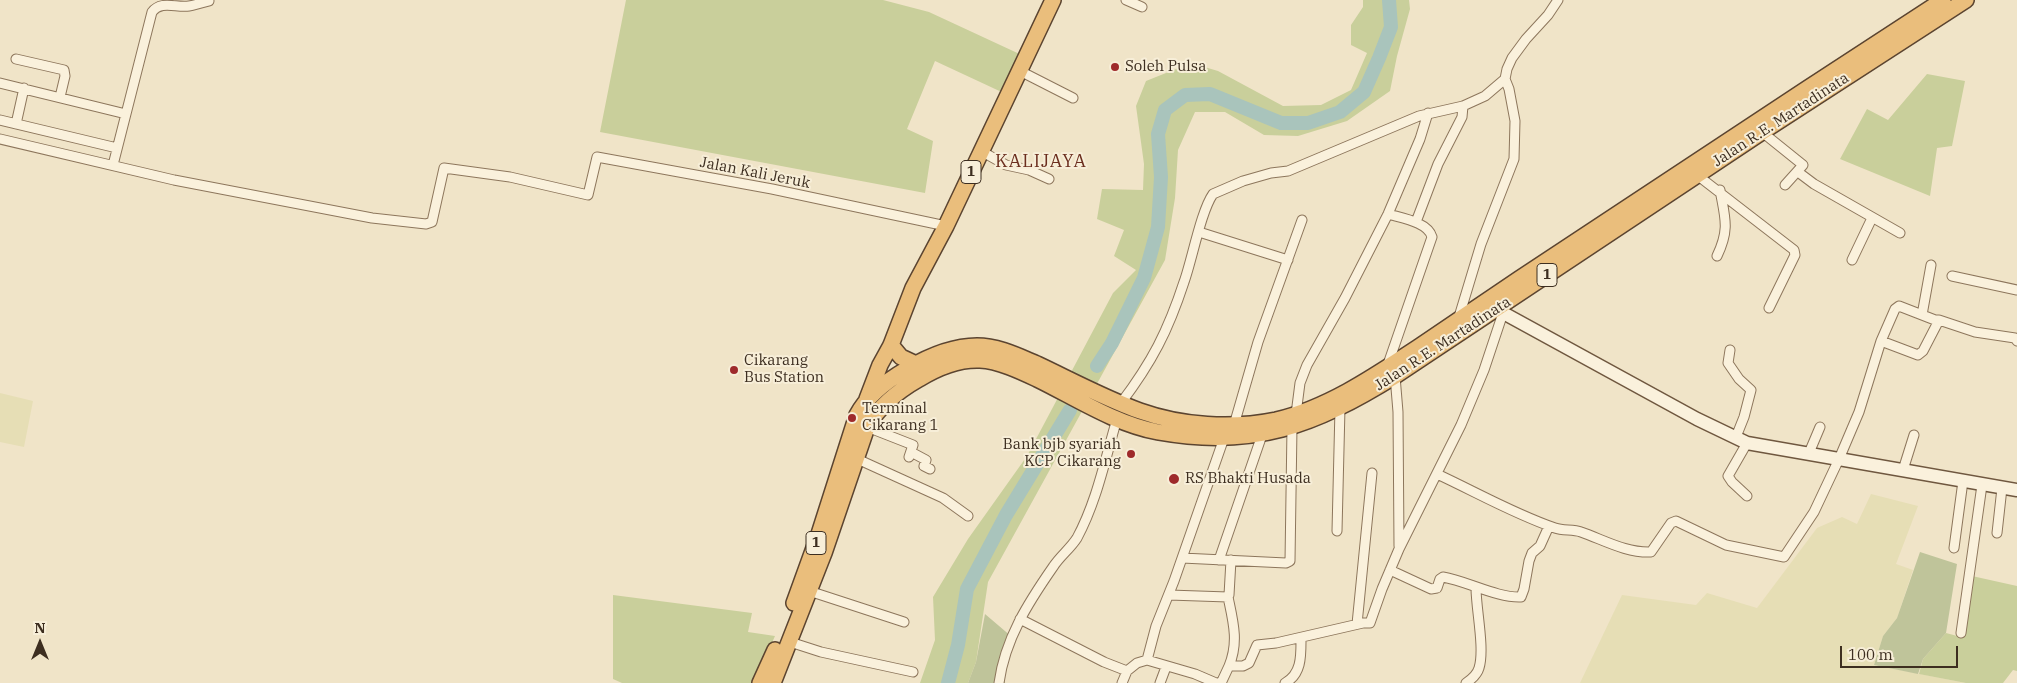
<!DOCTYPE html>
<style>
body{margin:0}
#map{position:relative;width:2017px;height:683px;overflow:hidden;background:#f0e4c8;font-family:"IBM Plex Serif",serif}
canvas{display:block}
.north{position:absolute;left:15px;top:618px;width:50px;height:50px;-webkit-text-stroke:4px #f7eed8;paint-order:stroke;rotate:0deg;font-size:14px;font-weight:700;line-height:20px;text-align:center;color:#3d2e20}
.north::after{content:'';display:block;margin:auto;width:18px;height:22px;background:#3d2e20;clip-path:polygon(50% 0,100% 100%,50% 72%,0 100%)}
.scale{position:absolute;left:1840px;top:646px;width:118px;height:22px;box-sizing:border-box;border:2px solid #3d2e20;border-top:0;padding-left:6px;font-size:15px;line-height:18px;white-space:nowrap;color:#3d2e20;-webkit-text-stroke:4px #f7eed8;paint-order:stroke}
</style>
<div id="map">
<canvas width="2017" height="683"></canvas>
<div class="north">N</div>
<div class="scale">100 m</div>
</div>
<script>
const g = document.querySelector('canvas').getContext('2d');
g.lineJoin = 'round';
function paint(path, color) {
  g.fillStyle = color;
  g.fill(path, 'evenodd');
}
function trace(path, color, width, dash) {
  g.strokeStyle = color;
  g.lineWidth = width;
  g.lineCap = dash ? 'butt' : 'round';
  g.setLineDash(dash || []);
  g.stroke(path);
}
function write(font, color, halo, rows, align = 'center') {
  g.font = font + ' "IBM Plex Serif",serif';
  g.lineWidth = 4;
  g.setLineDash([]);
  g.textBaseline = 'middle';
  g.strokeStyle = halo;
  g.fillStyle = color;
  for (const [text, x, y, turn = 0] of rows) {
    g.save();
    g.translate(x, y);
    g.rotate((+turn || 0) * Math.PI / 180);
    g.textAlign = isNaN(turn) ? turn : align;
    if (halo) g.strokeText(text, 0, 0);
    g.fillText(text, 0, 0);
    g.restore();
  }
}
const farmland = new Path2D(`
 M0,393l33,8 -9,46 -24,-5z
 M1871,494l47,12 -22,58 17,6 -16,48 -14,18 -9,29 92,18h-386l42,-88 74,10 11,-12 50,15 60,-80 25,-11 15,7z`);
const green = new Path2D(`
 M626,0h257l46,12 97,45 -18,38 -73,-34 -28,68 26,12 -8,52 -325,-61z
 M1363,0h46l1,9 -13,47 -7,35 -43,30 -49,15 -34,-1 -39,-23h-30l-17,38 -3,48 -10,62 -72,131c37,19 75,30 116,32 24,2 48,2 71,-4 66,-18 123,-62 179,-99 56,-38 113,-76 170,-114l7,9 -274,181 -22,12 -48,19 -29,8 -39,3 -65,-6 -42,-13 -31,-15 -98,178 -12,80 -8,21h-48l15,-43 -2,-43 35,-58 59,-83 34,-64 25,12 7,-13 -25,-13 45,-85 23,-23 -22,-14 10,-26 -27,-11 5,-30 41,1 1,-26 -8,-58 10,-25 45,-18 27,8 65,35 38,-1 30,-15 16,-37 -16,-8v-20l12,-18z
 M1927,74l38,7 -13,65 -15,2 -7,48 -90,-37 27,-50 21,11z
 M1972,576l45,10v85l-4,-1 -10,13h-37l-47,-9 4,-15 23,-26 15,4z
 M613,595l139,18 -4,19 27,4 -21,47h-132l-9,-4z`);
const cemetery = new Path2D(`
 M1920,552l37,12 -11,69 -23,26 -5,15 -44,-9 9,-29 14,-18z
 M985,614l27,23 -7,33v13h-37l8,-21z`);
const river = new Path2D(`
 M1097,366l15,-23 32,-65 14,-51 3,-50 -3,-43 7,-24 20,-15 25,-1 71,29h27l32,-11 24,-20 15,-34 12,-31 -2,-27
 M948,683l10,-38 9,-56 39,-74 64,-105`);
const minor = new Path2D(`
 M1126,0l16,7
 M16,59l48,11 1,6 -5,21
 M1020,71l53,27
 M0,83l126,31
 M0,120l117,28
 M16,124l8,-36
 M1762,132l41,33 -18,20
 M0,139l174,41 198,38 54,6 6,-2 12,-54 66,9 78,18 9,-38 175,32 174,37
 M981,151l25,14 23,5 20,9
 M113,165l39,-153c9,-12 24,-4 37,-6 6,-1 13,-3 20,-5
 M1798,172l16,12 86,49
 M1697,175l97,75 1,5 -26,53
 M1416,222l22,-58 24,-47 1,-11
 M1199,232l89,28
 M1717,256c13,-27 8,-38 3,-66
 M1852,260l20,-42
 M1952,276l65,14
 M1922,315l9,-50
 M1458,320l23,-76 33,-85 1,-38 -6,-32 -4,-10 2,-10 5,-11 14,-19 22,-24 10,-15
 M1881,341l37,14 5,-4 14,-27 -2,-4h4l36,12 40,6 2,3
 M1730,350l-2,13 11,16 12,11 -7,27 -8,20
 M1387,367l45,-130c-4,-15 -31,-19 -44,-23
 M1395,376l3,36 1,134
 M1121,403c31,-41 47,-72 63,-121 8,-22 17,-71 29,-88l30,-13 28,-8 17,-2 131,-55 44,-10 22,-10 20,-17
 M1296,414l4,-31 7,-18 38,-67 43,-84 32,-75 8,-26
 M1234,425l24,-83 44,-122
 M867,427l46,18 -4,12
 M1747,443l-19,33 4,6 15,14
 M911,452l15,8 -2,6 6,3
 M1809,453l11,-26
 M855,458l88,40 25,18
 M1903,470l11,-35
 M1437,474c39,18 77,40 118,54 8,3 18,1 26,4 23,8 45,21 70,20l20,-29 5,-2 50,24 58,12 30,-45 25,-53 20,-47 22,-71 14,-32 4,-3 36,14
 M1337,531l3,-123
 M1997,533l5,-45
 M1954,548l9,-67
 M1182,558l104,5 4,-2 2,-134
 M1219,560l43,-125
 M1390,570l41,19 6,-1 3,-9 3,-2c24,4 54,21 78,20l3,-8 5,-28 3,-8 8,-7 9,-20
 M809,591l95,31
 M1169,595l59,2 1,-2 2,-35
 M1228,597c5,24 11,45 1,69
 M1020,619l84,43 23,9 10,-8 10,-3 48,14 21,9
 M1357,624l15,-151
 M1961,633l21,-148
 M790,642l31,10 92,20
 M1147,660l9,-34 18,-45 50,-143
 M999,683c6,-44 29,-80 54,-116 7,-11 17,-18 24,-29 20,-37 28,-79 40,-119
 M1122,683l5,-12
 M1160,683l6,-16
 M1219,683l3,-2 7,-15h14l6,-3 8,-18 19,-2 87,-20h7l12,-34 17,-40 62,-124 23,-55 19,-57
 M1285,683c17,-9 16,-28 16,-45
 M1466,683c6,-4 11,-8 13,-15 6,-19 -3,-59 -3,-80`);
const secondary = new Path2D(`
 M1496,309l201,110 50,24 270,47`);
const trunk = new Path2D(`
 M891,345l10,12 15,7
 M867,399l13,-34 11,-20 22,-57 33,-62 107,-226
 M794,603l25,-69 38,-119c10,-19 31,-35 50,-46 22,-13 45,-23 70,-23 21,0 41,10 60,18 34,16 67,34 103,47 42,15 92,18 136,9 52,-12 100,-45 144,-74 33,-22 66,-45 99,-67 141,-93 282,-187 424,-279
 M760,683l15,-33
 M773,683l51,-130 43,-126c12,-21 31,-36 52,-48 18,-11 39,-20 61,-19 19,1 40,11 57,19 39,19 78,45 121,53 96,17 156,-6 237,-56l367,-244 204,-132`);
const markers = [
 [1115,67,5,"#9e2a2b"],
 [734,370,5,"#9e2a2b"],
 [852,418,5,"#9e2a2b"],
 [1131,454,5,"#9e2a2b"],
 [1174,479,6,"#9e2a2b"]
];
const shields = [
 [971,172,20],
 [1547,275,20],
 [816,543,20]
];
const shieldNames = [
 ["1",971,172],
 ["1",1547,275],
 ["1",816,543]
];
const poiNames = [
 ["Soleh Pulsa",1125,67],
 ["Cikarang",744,361],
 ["Bus Station",744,378],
 ["Terminal",862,409],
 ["Cikarang 1",862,426],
 ["Bank bjb syariah",1121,445,"right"],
 ["KCP Cikarang",1121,462,"right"],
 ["RS Bhakti Husada",1185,479]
];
const streetNames = [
 ["Jalan R.E. Martadinata",1781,120,-33],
 ["Jalan Kali Jeruk",755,173,11],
 ["Jalan R.E. Martadinata",1443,344,-33]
];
const quarterNames = [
 ["KALIJAYA",1041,162]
];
paint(farmland, '#e6deb5');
paint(green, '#c9cf9b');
paint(cemetery, '#bfc49a');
trace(river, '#a9c4bc', 14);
trace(minor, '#8d765c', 11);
trace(secondary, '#6f573f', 15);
trace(trunk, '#5b4430', 18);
trace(minor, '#faf1dc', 9);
trace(secondary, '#faf1dc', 12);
trace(trunk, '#eabe7c', 15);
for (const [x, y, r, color] of markers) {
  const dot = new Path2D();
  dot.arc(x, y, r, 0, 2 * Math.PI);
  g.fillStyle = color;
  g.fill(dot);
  trace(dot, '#f7eed8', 2);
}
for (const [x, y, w] of shields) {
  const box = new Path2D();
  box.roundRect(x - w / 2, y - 11.5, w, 23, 4);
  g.fillStyle = '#f7eed8';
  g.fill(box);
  trace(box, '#3d2e20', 1);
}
write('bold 14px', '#3d2e20', null, shieldNames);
write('15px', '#3d2e20', '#f7eed8', poiNames, 'left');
write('15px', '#3d2e20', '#f7eed8', streetNames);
g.letterSpacing = '1px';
write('18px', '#6b2e1e', '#f7eed8', quarterNames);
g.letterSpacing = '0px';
</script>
